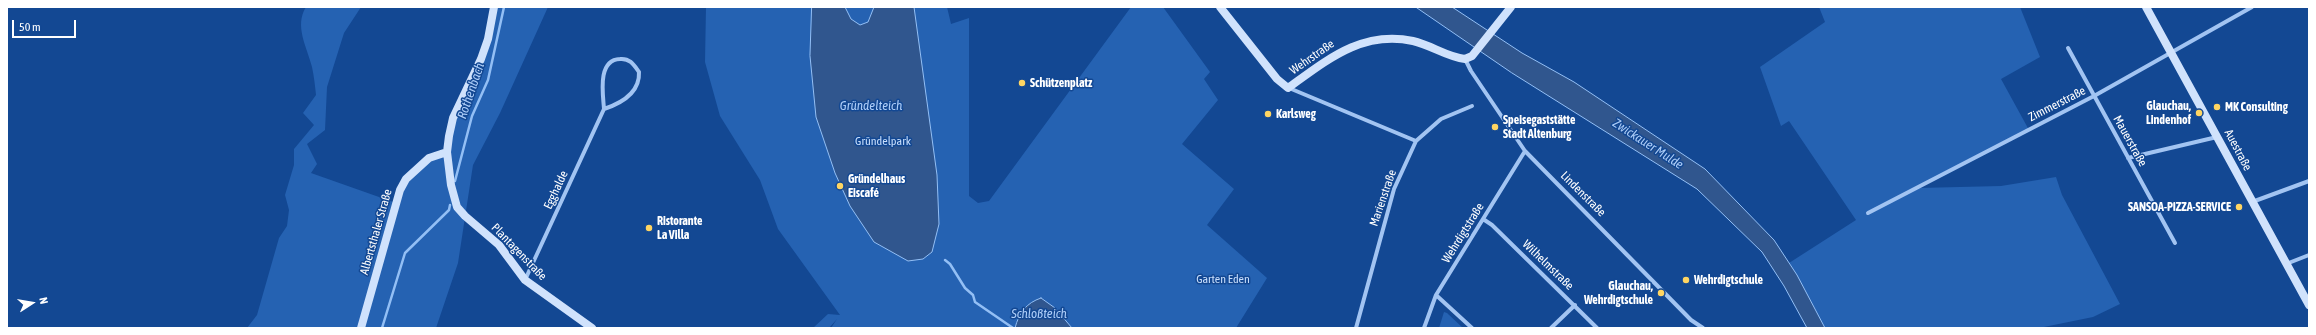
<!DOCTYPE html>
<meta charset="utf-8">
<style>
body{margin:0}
#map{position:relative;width:2316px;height:335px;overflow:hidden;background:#134893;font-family:"Asap Condensed",sans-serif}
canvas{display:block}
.frame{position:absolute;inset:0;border:8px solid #fff;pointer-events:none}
.north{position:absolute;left:12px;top:283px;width:40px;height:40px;-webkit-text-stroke:3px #134893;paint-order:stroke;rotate:78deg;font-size:11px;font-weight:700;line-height:16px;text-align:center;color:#fff}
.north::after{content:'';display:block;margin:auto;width:14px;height:18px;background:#fff;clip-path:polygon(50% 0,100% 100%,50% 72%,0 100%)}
.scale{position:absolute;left:12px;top:20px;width:64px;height:18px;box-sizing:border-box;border:2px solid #fff;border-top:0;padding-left:5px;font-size:12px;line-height:14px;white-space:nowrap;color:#fff;-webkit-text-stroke:3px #134893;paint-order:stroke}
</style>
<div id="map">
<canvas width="2316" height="335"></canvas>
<div class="frame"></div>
<div class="north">N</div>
<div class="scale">50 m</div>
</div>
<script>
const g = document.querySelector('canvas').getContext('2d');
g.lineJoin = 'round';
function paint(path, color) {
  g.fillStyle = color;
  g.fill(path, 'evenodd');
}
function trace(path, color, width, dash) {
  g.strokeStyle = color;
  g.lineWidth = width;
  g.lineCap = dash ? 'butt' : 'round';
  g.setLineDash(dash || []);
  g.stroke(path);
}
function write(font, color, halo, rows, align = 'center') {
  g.font = font + ' "Asap Condensed",sans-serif';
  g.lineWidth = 3;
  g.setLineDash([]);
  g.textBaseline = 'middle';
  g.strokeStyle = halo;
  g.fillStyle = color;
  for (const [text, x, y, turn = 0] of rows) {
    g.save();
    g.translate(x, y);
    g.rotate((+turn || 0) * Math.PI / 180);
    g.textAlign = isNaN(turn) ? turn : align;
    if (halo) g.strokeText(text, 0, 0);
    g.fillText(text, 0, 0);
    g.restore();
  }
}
const green = new Path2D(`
 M306,7h55l-17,26 -17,54 -2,43 -18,14 10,20 -6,9 85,30 4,-13 29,-32 18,-6 6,-34 24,-48 17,-63h54l-48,106 -27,52 -15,98 -22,65h-189l10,-13 22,-77 8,-12 2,-16 -4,-15 9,-30v-16l20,-24 -11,-12 13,-18c-1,-9 -2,-19 -4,-28 -5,-20 -18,-41 -6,-60z
 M706,7h241l4,17 18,-6v178l9,7 11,-2 142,-194h32l47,65 -6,7 14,21 -36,44 52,45 -27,36 60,53 -31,50h-405l6,-9 -8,9h-16l15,-14 12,1 -62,-86 -18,-49 -40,-64 -15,-54z
 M1819,7h201l20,50 -39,22 28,51 -110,58 82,-2 55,-9 6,18 58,109 -27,13 -54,11h-214l-36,-65 67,-43 -67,-99 -8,5 -21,-59 65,-45z
 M1444,312l3,1 16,15h-24z`);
const water = new Path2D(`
 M812,7h33l6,12 9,6 8,-3 6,-15h40l23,168 2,49 -7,28 -9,7 -15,2 -34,-19 -24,-36 -15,-33 -19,-56 -6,-61z
 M1416,7h36l70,46 52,29 131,87 69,71 23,35 28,53h-18l-23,-42 -22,-34 -65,-63 -185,-116z
 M1041,298l14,10 17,20h-57c4,-15 11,-25 26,-30z`);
const stream = new Path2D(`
 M455,181l17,-65 16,-36 16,-73
 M945,260l5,4 15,24 8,7 2,7 38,26
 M382,328l23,-75 44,-43 1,-5`);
const street = new Path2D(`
 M2068,48l107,195
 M1465,59l6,12 54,80 166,169 12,8
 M1289,88l127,53
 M2128,158l89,-21
 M2252,202l57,-21
 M1868,213l226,-117 158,-89
 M1483,219l9,6 105,103
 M2286,264l23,-9
 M525,280l79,-171c-1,-15 -7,-49 16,-50 10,-1 14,6 19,13 1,21 -17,31 -35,37
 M1436,295l36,33
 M1356,328l38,-139 22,-48 25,-22 31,-13
 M1424,328l12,-33 89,-144
 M1551,328l24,-23`);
const secondary = new Path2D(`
 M494,7l-6,32 -7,20 -28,59 -4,18 -2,16 4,33 6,22 8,9 34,29 26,35 67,48
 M1220,7l57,72 11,9c39,-28 74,-58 125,-47 18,4 34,16 52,18l7,-3 39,-49
 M2146,7l163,298
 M361,328l39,-138 6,-11 23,-21 18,-6`);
const markers = [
 [1022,83,4,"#ffd562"],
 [2217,107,4,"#ffd562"],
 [2199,113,4,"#ffd562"],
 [1268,114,4,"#ffd562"],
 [1495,127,4,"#ffd562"],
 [840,186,4,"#ffd562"],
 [2239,207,4,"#ffd562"],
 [649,228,4,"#ffd562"],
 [1686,280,4,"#ffd562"],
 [1661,293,4,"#ffd562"]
];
const streetNames = [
 ["Wehrstraße",1312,57,-35],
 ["Zimmerstraße",2057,104,-27],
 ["Mauerstraße",2130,141,61],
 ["Auestraße",2238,150,62],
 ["Egghalde",556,190,-65],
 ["Lindenstraße",1583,194,45],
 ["Marienstraße",1383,198,-71],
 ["Albertsthaler Straße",376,232,-74],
 ["Wehrdigtstraße",1463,233,-58],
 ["Plantagenstraße",519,252,46],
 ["Wilhelmstraße",1548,265,44]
];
const poiNames = [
 ["Schützenplatz",1030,83],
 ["Glauchau,",2191,106,"right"],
 ["Lindenhof",2191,120,"right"],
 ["MK Consulting",2225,107],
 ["Karlsweg",1276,114],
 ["Speisegaststätte",1503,120],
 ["Stadt Altenburg",1503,134],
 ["Gründelhaus",848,179],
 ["Eiscafé",848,193],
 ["SANSOA-PIZZA-SERVICE",2231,207,"right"],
 ["Ristorante",657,221],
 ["La Villa",657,235],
 ["Wehrdigtschule",1694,280],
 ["Glauchau,",1653,286,"right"],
 ["Wehrdigtschule",1653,300,"right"]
];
const parkNames = [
 ["Gründelpark",883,141],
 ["Garten Eden",1223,279]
];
const waterNames = [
 ["Rothenbach",471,91,-71],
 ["Gründelteich",871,106],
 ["Zwickauer Mulde",1648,144,33],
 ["Schloßteich",1039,314]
];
paint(green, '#2562b2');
paint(water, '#30568e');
trace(water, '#93bff5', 1);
trace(stream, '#93bff5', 2.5);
trace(street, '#a2c4f2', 4);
trace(secondary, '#d0e2fc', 8);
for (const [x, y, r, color] of markers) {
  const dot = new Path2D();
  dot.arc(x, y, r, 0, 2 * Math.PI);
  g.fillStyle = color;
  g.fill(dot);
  trace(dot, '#134893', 1.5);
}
write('12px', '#fff', '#134893', streetNames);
write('bold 12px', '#fff', '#134893', poiNames, 'left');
write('12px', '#c9dffd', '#134893', parkNames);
write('italic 13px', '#aecef9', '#134893', waterNames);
</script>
